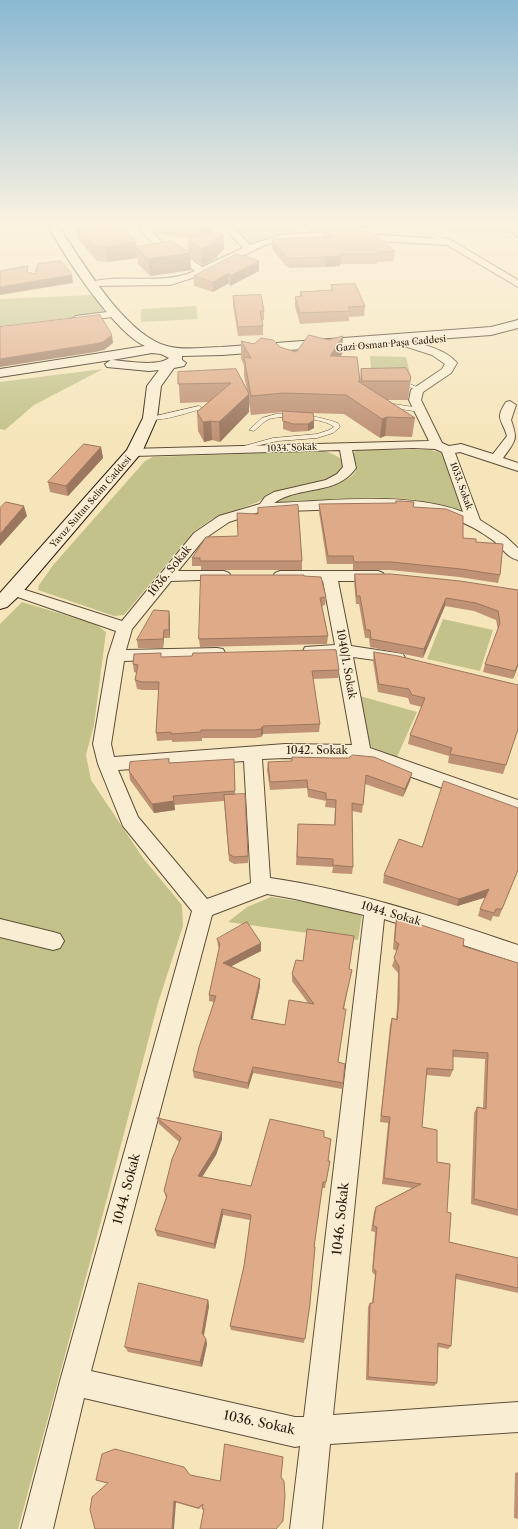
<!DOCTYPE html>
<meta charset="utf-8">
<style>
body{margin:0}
canvas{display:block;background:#f6e5bb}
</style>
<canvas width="518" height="1529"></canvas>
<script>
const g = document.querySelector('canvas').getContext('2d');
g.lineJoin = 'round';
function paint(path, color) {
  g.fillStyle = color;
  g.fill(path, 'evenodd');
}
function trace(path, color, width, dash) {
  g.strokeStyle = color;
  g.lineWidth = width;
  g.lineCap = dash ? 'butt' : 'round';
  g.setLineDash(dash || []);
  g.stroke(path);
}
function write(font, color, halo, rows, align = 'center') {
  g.font = font + ' "Libre Caslon Text",serif';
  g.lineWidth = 3;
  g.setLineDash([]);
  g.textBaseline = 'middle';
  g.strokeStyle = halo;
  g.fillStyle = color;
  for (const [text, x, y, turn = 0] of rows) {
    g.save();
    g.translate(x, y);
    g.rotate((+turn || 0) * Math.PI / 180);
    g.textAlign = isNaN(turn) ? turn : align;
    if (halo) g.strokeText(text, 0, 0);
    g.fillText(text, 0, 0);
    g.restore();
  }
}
const green = new Path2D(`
 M226,225h63l18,11 -27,2 -31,11z
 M447,225h67l3,8 -67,-1z
 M93,295l13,19 -106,12v-27z
 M196,306l2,13 -57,3v-13z
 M370,356l36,1 5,21 -39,1z
 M103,369l-69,36 -29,25 -5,-1v-47z
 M356,450h75l19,6 16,58c-57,-27 -133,-13 -194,-10l4,-6c19,-4 64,-10 77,-23 2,-2 3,-5 4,-8l-4,-13z
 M324,451c9,3 18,5 21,15l-12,12 -21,7 -40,7 -14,10 -46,17 -19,13 -69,83 -10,1 -76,-26 1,-5 15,-21 91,-103 8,-4z
 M22,602l73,22 11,8 -12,93 -8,30 5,25 52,78 39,47 1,21 -25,77 -58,222 -82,304h-18v-905z
 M443,619l50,11 -13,41 -53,-12z
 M360,696l57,16 -20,45 -28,-11z
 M271,897l47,7 44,11 -4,25 -130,-18 19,-15z`);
const service = new Path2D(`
 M386,225l22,1 -1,-1h5l7,3 11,-3 1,2 -8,2 28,13 -4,1 -30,-13z
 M396,380h4l22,9 -5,1 -21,-8z
 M394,404l26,4 3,2 -3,2 -26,-4 -10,3 -3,-2z
 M199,406l2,1v2c-11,3 -45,15 -54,9z
 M276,414c21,-1 42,2 62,9l2,4 -7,6 -16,5 -39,3 -41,9v-2l36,-10 44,-4 12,-4 5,-3c-9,-9 -53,-12 -65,-8 -6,3 -10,8 -15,12l-5,-1 13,-12z`);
const minor = new Path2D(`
 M137,225h9l16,17 27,15 13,10 41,-19 -21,-23h9l19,20 30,-10 46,-3 123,7 69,41v7l-71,-42 -121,-7 -46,3 -15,4 -60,29 -35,11 -80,1 -2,-2 2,-2c35,-9 71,4 105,-11 -19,-16 -45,-24 -58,-46z
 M510,225h8v12l-4,-3z
 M115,311l5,3 -1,2 -43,6 -5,-3 5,-3z
 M405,340c16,4 41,9 52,23l-6,10 -28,19 -2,8 21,43 7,3 12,-2 32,10 14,-18c-4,-16 -13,-16 -1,-34l4,-1 6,4 -5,15c7,20 5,20 -8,38l15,5v8l-58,-19 -5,1 25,67 25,16 13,12v12c-10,-2 -16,-12 -24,-19 -28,-21 -59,-31 -94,-34l-141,5 -30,10 -25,17 -26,32h46l5,2 2,3 -2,3 -58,2 -39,48 -6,21 91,-2 6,1 2,4 -2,4 -6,1 -93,3 -13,83 3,13 171,-13 67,1 -16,-89h-25l-6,-1 -2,-4 2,-4 30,-2 -12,-64h-43l-5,-2 -2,-3 2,-3 5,-2h98l5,2 2,3 -2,3 -5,2h-40l13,65 46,7 6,1 2,4 -2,4 -6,1 -44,-6 17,91 148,52v15l-157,-56 -76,-1 -23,1 8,119c85,12 167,40 248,67v18l-134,-44 -51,496 185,-13v30l-188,12 -8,85h-32l10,-83 -5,1 -211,-49 -31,131h-32l39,-148 132,-470 -69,-85 -25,-62 -5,-20 15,-88 8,-25 -107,-37 -3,-3 3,-3h10l103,33 72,-88 25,-17 41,-12 5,-7 9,-5 52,-12 11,-6 6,-7 -3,-17 -206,6 -4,-1 -2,-3 2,-3 299,-8 -20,-41 2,-10 31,-21 3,-5 -13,-9 -31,-10 -1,-2 1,-2zM413,448l22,1 7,3 21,60c-56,-21 -129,-11 -189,-9 25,-18 63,-7 82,-35l-4,-18zM244,761l7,122 -44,16 -69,-82 -20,-47zM267,894l28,5 69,16 -60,502h-9l-204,-46 121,-456z
 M0,919l53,13 7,2 4,7 -4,7 -7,2 -53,-13z`);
const secondary = new Path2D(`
 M48,225h10c23,35 67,110 109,121 17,5 38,1 55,1l269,-20 27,-7v8l-27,7 -269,20 -40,1v4l4,3 -2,3 -10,2 -13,18 -4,32 -15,34 -122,143 -13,12 -7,2v-16l127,-143 16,-32 4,-32 12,-16 -10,1 -42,-4 -2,-3 6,-4 -111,17v-8l145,-23c-30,-13 -82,-91 -97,-121zM152,353l9,1 8,4c-11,9 -43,3 -57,2z`);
const wall = new Path2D(`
 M75,225h45l16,17 1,16 -30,4 -10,-1 -19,-22z
 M147,225h72l-11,10 15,-3 1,17 -7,7v2l-15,7 -12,-9 1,14 -41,6 -12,-12 -2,-17 52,5v-14h2l-34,-4z
 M301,225h68l-12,5v2l38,19 -1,10 -17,1v2h-37v2l-14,1 -36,1 -4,-2 -14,-17v-10l50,-2v-5h-11z
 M259,271l-29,15 -1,-3 -16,9 -19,-6v-10z
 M331,285l34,21 -1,10 -15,1v4l-49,3 -5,-17v-10h5v-5l31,-2z
 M233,296l31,15v9h-2l1,6v9l-25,1 -5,-31z
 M343,336l-1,18 -2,2 20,25v1l1,-13 50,8 -3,23h-21l28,18 -3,19 -27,-1 -5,2 -36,-24 -37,-1 7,15 -6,3 -16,1 -9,-3v-17l-32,3 -2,-12v9l-29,30 -8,-2 -8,2 -6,-11 -1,-19 11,-10 -28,1 -2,-31 58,-3 11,20 -3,-13v-11l-3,-6v-18l13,3 26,3 16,5z
 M101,447l2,11 -35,38 -18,-4 -2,-10z
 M319,504l94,3 50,31 13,4 24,33 -2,8 -39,-6 -69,-7h-37v-6h-26l-8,-52z
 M258,508l44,53v9h-101v-4h-9v-8l46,-22 20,-22z
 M355,574l163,16v76l-5,13 -30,-7 2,-8 13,-34 -2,-10 -22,-9 -29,-5 -22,52 -53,-11 -1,-9h-4l-6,-34h-3l-2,-22z
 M304,576l22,21 -1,8 -3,1 6,30 -1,8 -127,3 -1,-8z
 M170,619v19h-6l-1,10h-25l-1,-8z
 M374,652l144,78 -15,44 -55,-11 1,-7 -41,-12 2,-9 12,-28 -12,-3 -2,-6 -30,-6 -5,-31z
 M161,657l178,13 -1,8 -25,1 7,45 -1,8 -56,2 -2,3 -6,1h-53v3l-30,1v-2l-15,1 -1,-8 3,-43h-16l-6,-1 -2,-9 2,-7 -3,-1 -1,-8z
 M234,759l1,35 13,62v7l-14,1 -5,-3 -5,-60 -50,4 1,5 -21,3 -24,-33 -1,-9 40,-8z
 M268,762l144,11 -2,8 -7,16 -38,-13 -3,29 -10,-2 1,56 -1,7 -20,-1 1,-6 -37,-2 2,-41 36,1 1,-17 -10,-1 1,-6 -18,-4 -1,-9 -37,2 -3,-20z
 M422,847l96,23 -19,47 -6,-1 -2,5 -13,-5 2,-7 6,-12 -29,9 -74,-23 1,-8z
 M397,917l66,29 55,17v253l-47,-12 3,-91 3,-6 6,1 2,-49 -32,-2v13l-3,7 -24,-2 -4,52 15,35 10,50 2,30 69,16v35l-62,-14 -5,67 -3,3 -10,-2 -1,36 -3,3 -68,-6 2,-73 2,-4h2l3,-28 -3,-3 3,-40 -4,-1 3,-19 2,-5 36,-19 -30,-4 6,-61 -8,-1 10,-97 2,-7 4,1 1,-12 1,-34 -6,-7 5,-15 -4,-2 2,-25z
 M217,939l44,4v8l-30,15 29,13v7l-7,33 32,6 23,-22 -16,-22v-7l57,-5 1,8 -6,32 -6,53 5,21 -1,6 -89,-16 -5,16 -54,-11 -1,-7 21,-69 -5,-1v-6l10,-47 -1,-2z
 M157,1118l65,14v7l-6,16 -14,22 49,9 77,-25h2l-5,27h-3l-8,59 -4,57 -6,39 -73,-13 -1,-4 14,-60 6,-46 -27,-5 -8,34 -58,-13 -2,-6 11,-32 -2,-7 15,-49 -20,-18z
 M208,1300l1,6 -5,30 2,3 1,5 -5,23 -74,-15 -3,-5z
 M283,1457l-79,53 -2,-1v-3l-3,3 -100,-28 -3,-1 94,-5 30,6z
 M518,1472v47l-4,-1 1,-45z`);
const shadedWall = new Path2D(`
 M203,225h16l-16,15z
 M357,225h12l-12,5z
 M223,232l1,17 -7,7v2l-15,7 -1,-16 14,-8z
 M136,242l1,16 -30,4 -2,-15z
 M190,253l1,17 -41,6 -2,-17z
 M341,256l-1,10 -14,1v-10z
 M259,261v10l-29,15v-10z
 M229,273v10l-16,9v-10z
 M72,275l1,8 -73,12v-8z
 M112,335l1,8 -9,7 -9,2 -95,15v-8z
 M343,336l-1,18 -13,21 1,-19z
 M249,394v18l-29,30 -1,-20z
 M387,417l-2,19 -5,2 2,-19z
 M314,420v8l-6,3v-7z
 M211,421l1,19 -8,2 -1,-20z
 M101,447l2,11 -35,38 -2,-10z
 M24,506l3,10 -27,30v-12z
 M446,598l-1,8 -22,52 1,-9z
 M169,611l1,8v19l-1,-8z
 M164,630v8l-1,10v-9z
 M518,664v2l-5,13 2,-8z
 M263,726v8l-2,3v-8z
 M412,773l-2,8 -7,16 2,-8z
 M174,801l1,9 -21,3 -2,-9z
 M489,889l-2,8 -30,9 2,-7z
 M261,943v8l-37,19 -1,-7z
 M260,979v7l-9,40v-7z
 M253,1067v6l-5,16v-6z
 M222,1132v7l-6,16 -17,27 -1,-6z
 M222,1209l1,6 -8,34 -1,-5z
 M208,1300l1,6 -6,33 -1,-6z
 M206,1339l1,5 -5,23 -2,-5z
 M174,1501l2,1 -2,27h-2z`);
const building = new Path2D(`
 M77,225h43l16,17 -31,5 -10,-1z
 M322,230l48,2 25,19 -17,1v2h-37v2l-15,1 -35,1 -5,-1 -14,-18 60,-2z
 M223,232l-8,9 2,1 -16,7 -13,-11z
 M172,241l18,12 -42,6 -12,-12z
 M237,254l22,7 -29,15 -1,-3 -16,9 -19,-6z
 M61,261l11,14 -72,12v-16l28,-5 -1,6 8,2 3,-10z
 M355,284l10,22 -17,1 2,4 -50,2 -5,-16 7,-1 -2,-4 33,-2 -2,-5z
 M261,295l3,16h-4l3,15 -25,1 -5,-31z
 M100,315l12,20 -9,7 -9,2 -94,15v-32z
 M309,335l19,5 15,-4 -13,20 27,1 3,24h-2l57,37 -28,-1 -5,2 -36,-24 -62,-2 -33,3 -7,-39 7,1 -10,-17 13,3 7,-6 12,2 7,7 16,5z
 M406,368l5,9 -1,4h-48l-1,-12z
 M236,369l13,25 -30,28 -8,-1 -8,1 -6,-10 34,-29 -53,1v-12z
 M283,411l30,2 1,7 -6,4h-15l-10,-3z
 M84,444l17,3 -35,39 -18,-4z
 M396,501h5l13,1 -1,5 33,2 17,7v22l13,1v3l27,2 -3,31 -39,-6 -70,-7h-37l-1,-6h-25l-9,-52 77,-1z
 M6,502l18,4 -24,28v-26z
 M298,505l4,56h-102v-3h-8l14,-21 32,-1 -1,-23 21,1v-6z
 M355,574h36l69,7 58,9v74l-3,7 -30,-7 15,-41 -2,-12 -22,-8 -30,-5 -22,51 -53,-10 -1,-9h-4l-6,-34h-3z
 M201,575h103v1l17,1 5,20 -6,1 8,38 -129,3z
 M154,610l15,1v19h-5l-1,9 -26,1z
 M336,650l3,20 -27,1 8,53 -57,2 -2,3 -6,1h-54v2l-30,2v-2l-15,1 3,-51h-17l-7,-2 3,-15 -5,-1 1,-10 27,-1v4l31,-1 1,-3h6z
 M374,652l24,4 120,29v44l-12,36 -56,-11 2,-6 -42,-13 15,-37 -13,-3 -3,-6 -30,-5z
 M353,755l21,2 38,16 -7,16 -39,-14 -3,30 -11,-2 1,64 -20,-2v-6l-36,-2 1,-33 37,1 1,-25 -10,-1v-6l-18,-4 -1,-9 -37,2 -2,-20 24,-1v-4l40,1h16z
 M169,759v4l65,-4 1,32 -62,5 1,5 -22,3 -23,-33 1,-9z
 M444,781l74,27v62l-16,39h-6l-2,4 -14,-4 9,-20 -30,10 -75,-24 15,-36 23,8z
 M245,794l3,62 -14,1 -5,-3 -5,-59z
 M397,917l67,22 -1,7 55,17v247l-44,-11 3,-92 9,2 2,-56 -35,-3v20l-26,-2 -5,59 15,3v32l13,2 -3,48 4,1 -2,29 69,16v30l-62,-14 -5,72 -13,-3 -1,40 -69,-6 2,-74h3l3,-32 -3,-3 4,-41 -4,-1 3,-19 45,-23 -37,-6 6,-61 -9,-1 11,-98 5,2 2,-20v-34l-5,-8 5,-14 -4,-3z
 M247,922l14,21 -38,20 37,16 -9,40 34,6 4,-25 25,4 -22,-30 4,-14 7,1 4,-32 47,7 -5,33 3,1 -9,39h3l-8,53 7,2 -2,19 -90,-16 -5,16 -55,-12 6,-24 17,-51 -7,-1 11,-51 -3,-5z
 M157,1118l65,14 -7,17 -17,27 53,10 19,-67 54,12v6l7,2 -3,22h2l-4,21h-3l-9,65h1l-5,57 -5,35 -75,-13 14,-60 7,-51 -29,-6 -8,35 -59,-14 12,-34 -3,-5 8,-32 9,-21z
 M139,1283l69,17 -6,33 4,6 -6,23 -75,-15z
 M225,1444l58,13 -2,20 3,4 1,15 -2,25 -7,8h-76l4,-20h-2l1,-5 -5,4 -24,-7 -2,27v1h-77l-5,-19 2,-13 16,-14 -12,-3 6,-26 13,-5 69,18 6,8 30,6z`);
const farStreetnames = [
 ["Gazi Osman Paşa Caddesi",391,344,-5],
 ["1034. Sokak",292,448,-2],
 ["1033. Sokak",461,486,70],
 ["Yavuz Sultan Selim Caddesi",91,502,-49]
];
const streetNames = [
 ["1036. Sokak",170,571,-51],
 ["1040/1. Sokak",346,664,80],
 ["1042. Sokak",317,751],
 ["1044. Sokak",391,914,16]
];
const nearStreetnames = [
 ["1044. Sokak",127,1189,-75],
 ["1046. Sokak",341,1219,-84],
 ["1036. Sokak",259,1423,12]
];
paint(green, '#c3c28b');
trace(service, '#5f4e39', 1);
trace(minor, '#5f4e39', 2);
trace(secondary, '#2d1b0e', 2);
paint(service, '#f9eed3');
paint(minor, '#f9eed3');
paint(secondary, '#f9eed3');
paint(wall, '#bf9275');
paint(shadedWall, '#9b775f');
paint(building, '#deaa88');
trace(building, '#9b775f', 1);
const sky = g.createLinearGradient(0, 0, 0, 439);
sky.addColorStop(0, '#8ab8d2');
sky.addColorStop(0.51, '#fbf3e0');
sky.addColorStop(1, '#fbf3e000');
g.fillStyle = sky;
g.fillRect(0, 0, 518, 439);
write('9px', '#2d1b0e', '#f9eed3', farStreetnames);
write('11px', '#2d1b0e', '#f9eed3', streetNames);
write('13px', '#2d1b0e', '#f9eed3', nearStreetnames);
</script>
